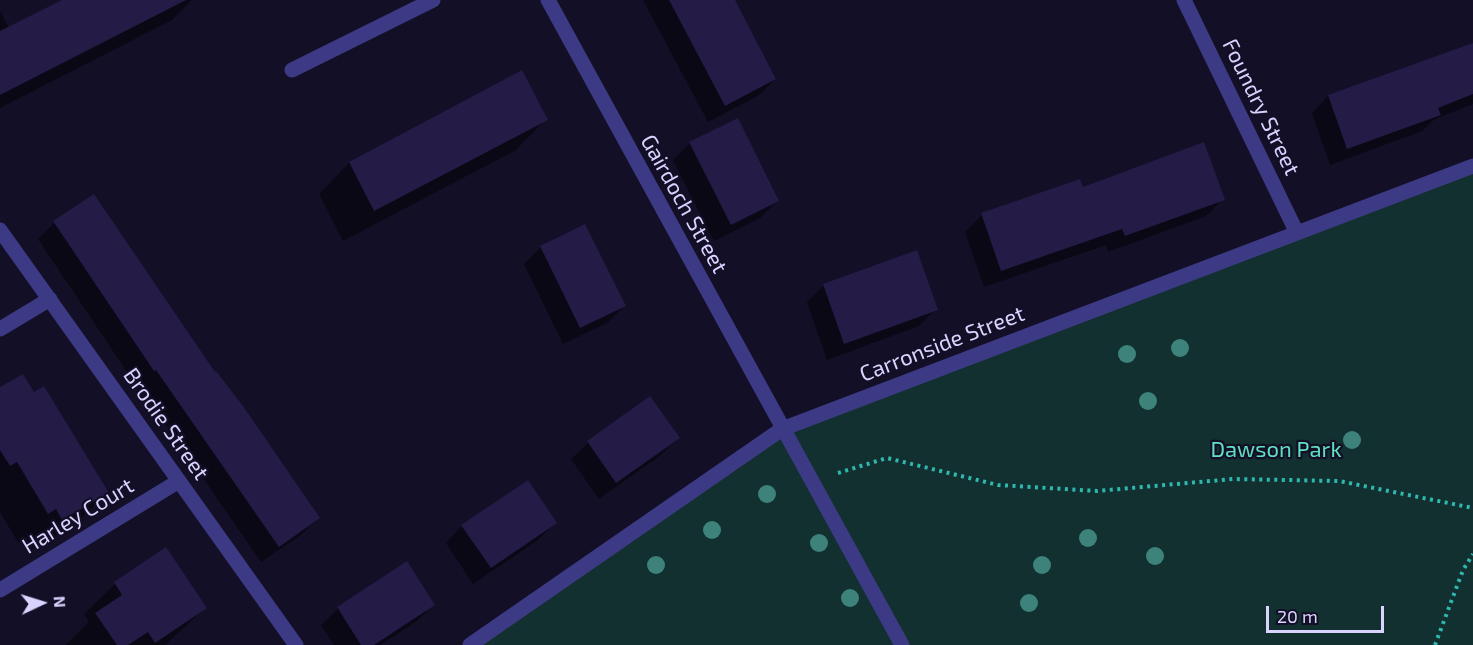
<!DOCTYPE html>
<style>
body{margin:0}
#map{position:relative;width:1473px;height:645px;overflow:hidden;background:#130f26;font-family:"Exo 2",sans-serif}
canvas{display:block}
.north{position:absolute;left:12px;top:573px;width:60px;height:60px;-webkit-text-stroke:4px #130f26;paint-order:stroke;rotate:86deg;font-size:16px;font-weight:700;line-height:24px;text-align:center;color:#d9d4ff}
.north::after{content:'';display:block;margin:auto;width:21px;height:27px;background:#d9d4ff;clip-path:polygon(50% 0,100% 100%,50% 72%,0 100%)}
.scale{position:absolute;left:1266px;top:606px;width:118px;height:27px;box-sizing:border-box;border:3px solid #d9d4ff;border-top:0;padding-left:8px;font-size:18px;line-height:21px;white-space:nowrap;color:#d9d4ff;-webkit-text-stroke:4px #130f26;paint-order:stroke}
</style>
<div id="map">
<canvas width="1473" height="645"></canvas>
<div class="north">N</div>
<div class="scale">20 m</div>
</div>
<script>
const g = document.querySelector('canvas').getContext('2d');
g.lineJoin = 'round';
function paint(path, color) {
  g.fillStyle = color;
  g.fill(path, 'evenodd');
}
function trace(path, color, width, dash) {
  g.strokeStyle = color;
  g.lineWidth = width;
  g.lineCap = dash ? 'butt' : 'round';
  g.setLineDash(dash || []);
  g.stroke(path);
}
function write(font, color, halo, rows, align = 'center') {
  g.font = font + ' "Exo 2",sans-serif';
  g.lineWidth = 4.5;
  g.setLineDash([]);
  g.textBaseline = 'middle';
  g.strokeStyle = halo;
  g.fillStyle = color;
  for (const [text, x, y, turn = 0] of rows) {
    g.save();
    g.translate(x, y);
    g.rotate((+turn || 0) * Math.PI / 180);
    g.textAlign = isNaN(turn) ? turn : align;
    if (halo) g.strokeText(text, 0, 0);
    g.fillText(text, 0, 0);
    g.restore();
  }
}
const green = new Path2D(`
 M1473,166v479h-1003l312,-216z`);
const shadow = new Path2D(`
 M65,0h127l-20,20 -172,88v-97l9,17z
 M643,0h90l42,79 -17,17 -50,26z
 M1473,45v59l-38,15 -13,12 -92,34 -18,-52 16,-17z
 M522,72l24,47 -30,31 -173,91 -24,-47 30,-31z
 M690,143l87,58 -17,17 -46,23 -41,-81z
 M1082,189l141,10 -17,17 -98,36 -2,-7 -122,42 -19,-55 17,-17z
 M54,223l264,295 -17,17 -40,27 -122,-177 -2,2 -99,-148z
 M541,247l83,59 -17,17 -44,21 -39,-80z
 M824,285l112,24 -17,17 -92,34 -20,-58z
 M0,388l107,105 -29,29 -45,27 -7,-12 -8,5 -18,-30z
 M678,438l-17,17 -62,44 -28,-40 17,-16z
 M555,523l-17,17 -65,44 -27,-41 16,-17z
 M407,563l27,41 -17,17 -37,24h-46l-13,-20 17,-16z
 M115,584l90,24 -40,37h-99l23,-23 -5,-8z`);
const building = new Path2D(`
 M62,0h124l-186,95v-64z
 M669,0h66l41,79 -51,27z
 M1473,43v51l-35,14 3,7 -94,34 -19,-54z
 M522,70l26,50 -174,91 -25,-49z
 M738,118l41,83 -48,24 -42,-83z
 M1204,142l21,58 -100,36 -3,-7 -121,42 -20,-58 99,-34 3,8z
 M94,194l121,178 1,-1 27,35 77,112 -41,29 -123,-177 -2,1 -101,-150z
 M585,224l41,82 -46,22 -40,-82z
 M917,250l21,60 -94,34 -21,-60z
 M23,374l11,18 10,-6 65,107 -47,27 -6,-11 -8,5 -31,-52 -7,4 -10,-16v-63z
 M650,396l30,42 -64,45 -29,-42z
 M528,480l29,43 -66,45 -30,-43z
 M166,547l41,61 -52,35 -7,-11 -20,13h-11l-22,-32 27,-18 -8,-13z
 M407,561l28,44 -61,40h-13l-24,-38z`);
const path = new Path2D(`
 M838,473l49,-15 111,27 99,6 136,-12 106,2 134,27
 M1435,645l28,-75 10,-16`);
const minor = new Path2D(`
 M548,0l354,645
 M1184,0l113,233
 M292,70l141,-70
 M0,230l296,415
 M0,329l50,-30
 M0,590l179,-109
 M470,645l312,-216 691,-263`);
const trees = [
 [1180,348],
 [1127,354],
 [1148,401],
 [1352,440],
 [767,494],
 [712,530],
 [1088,538],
 [819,543],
 [1155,556],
 [656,565],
 [1042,565],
 [850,598],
 [1029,603]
];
const streetNames = [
 ["Foundry Street",1261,107,64],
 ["Gairdoch Street",684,204,61],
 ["Carronside Street",942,344,-21],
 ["Brodie Street",166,424,55],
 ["Harley Court",78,516,-31]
];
const parkNames = [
 ["Dawson Park",1276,450]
];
paint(green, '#12302f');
paint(shadow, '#0007');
paint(building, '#241b47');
trace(path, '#2fb8b0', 4, [3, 4.5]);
trace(minor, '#3d3a85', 15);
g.fillStyle = '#3d827b';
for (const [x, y] of trees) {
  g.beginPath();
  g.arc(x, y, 9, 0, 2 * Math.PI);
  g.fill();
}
write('22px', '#d9d4ff', '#130f26', streetNames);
write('22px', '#5fe0c0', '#130f26', parkNames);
</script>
